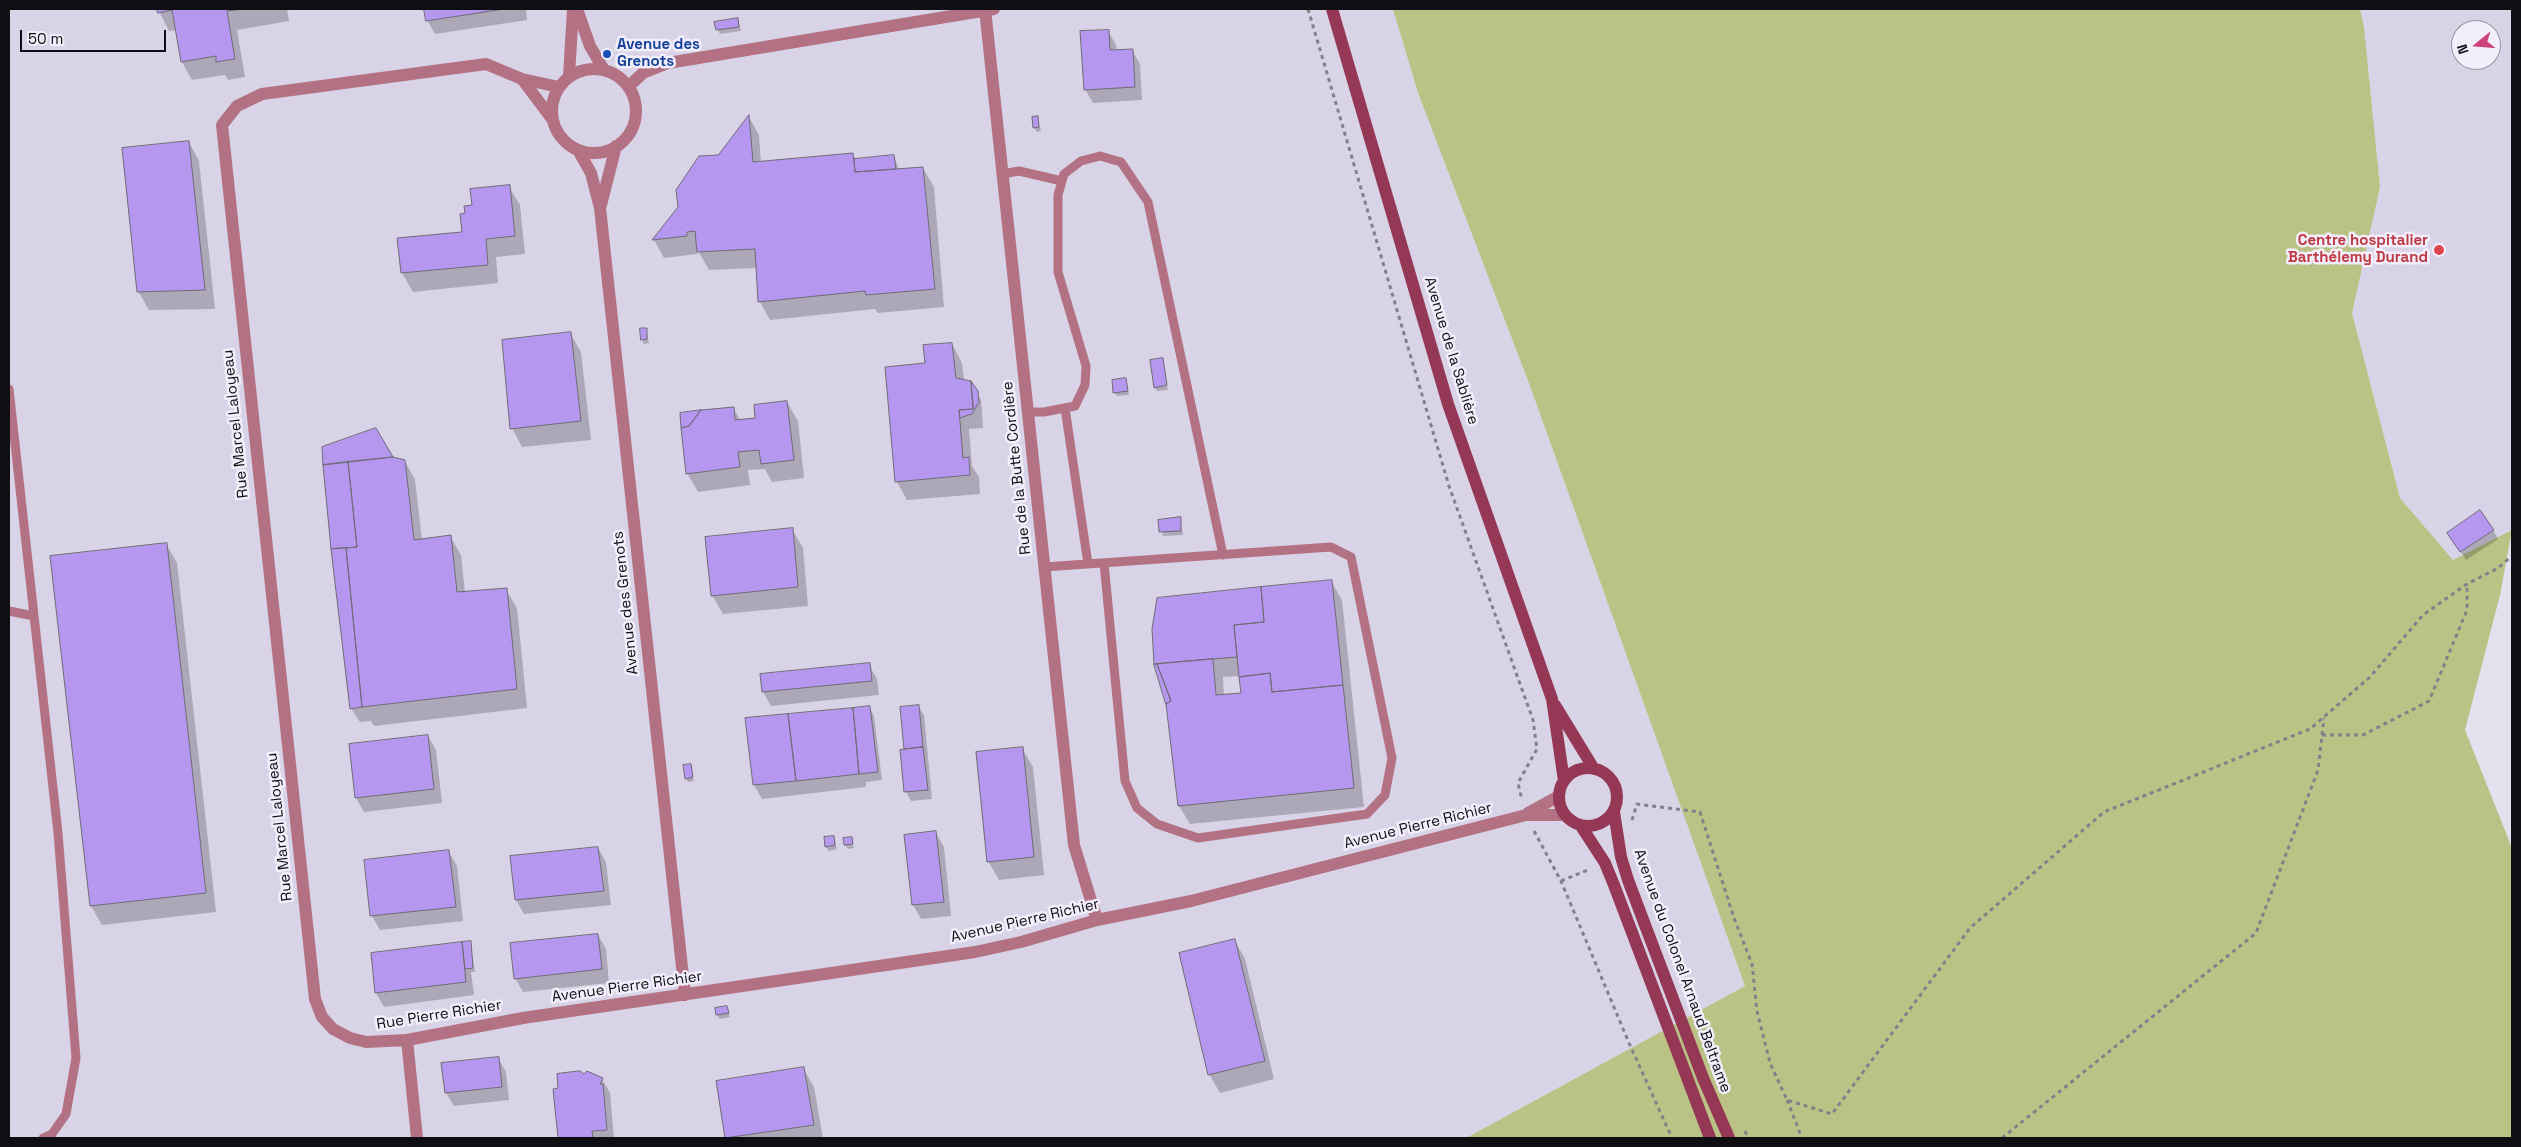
<!DOCTYPE html>
<meta charset="utf-8">
<style>
body{margin:0}
#map{position:relative;width:2521px;height:1147px;overflow:hidden;background:#e4e1ee;font-family:"Space Grotesk",sans-serif}
canvas{display:block}
.frame{position:absolute;inset:0;border:10px solid #0f0e12;pointer-events:none}
.north{position:absolute;left:2451px;top:20px;width:50px;height:50px;box-sizing:border-box;background:#f2eefb;border:1px solid #97949e;border-radius:50%;rotate:253deg;font-size:14px;font-weight:700;line-height:20px;text-align:center;color:#0f0e12}
.north::after{content:'';display:block;margin:auto;width:18px;height:22px;background:#cd437d;clip-path:polygon(50% 0,100% 100%,50% 72%,0 100%)}
.scale{position:absolute;left:20px;top:30px;width:146px;height:22px;box-sizing:border-box;border:2px solid #0f0e12;border-top:0;padding-left:6px;font-size:15px;line-height:18px;white-space:nowrap;color:#0f0e12;-webkit-text-stroke:4px #f2eefb;paint-order:stroke}
</style>
<div id="map">
<canvas width="2521" height="1147"></canvas>
<div class="frame"></div>
<div class="north">N</div>
<div class="scale">50 m</div>
</div>
<script>
const g = document.querySelector('canvas').getContext('2d');
g.lineJoin = 'round';
function paint(path, color) {
  g.fillStyle = color;
  g.fill(path, 'evenodd');
}
function trace(path, color, width, dash) {
  g.strokeStyle = color;
  g.lineWidth = width;
  g.lineCap = dash ? 'butt' : 'round';
  g.setLineDash(dash || []);
  g.stroke(path);
}
function write(font, color, halo, rows, align = 'center') {
  g.font = font + ' "Space Grotesk",sans-serif';
  g.lineWidth = 5;
  g.setLineDash([]);
  g.textBaseline = 'middle';
  g.strokeStyle = halo;
  g.fillStyle = color;
  for (const [text, x, y, turn = 0] of rows) {
    g.save();
    g.translate(x, y);
    g.rotate((+turn || 0) * Math.PI / 180);
    g.textAlign = isNaN(turn) ? turn : align;
    if (halo) g.strokeText(text, 0, 0);
    g.fillText(text, 0, 0);
    g.restore();
  }
}
const built = new Path2D(`
 M9,9h1384l25,84 112,293 215,600 -279,152h-1457z
 M2360,9h152v521l-59,30 -53,-62 -48,-185 28,-126 -16,-160zM2461,30h30v30h-30z`);
const green = new Path2D(`
 M1393,9h967l4,18 16,160 -28,126 48,185 53,62 59,-30 -12,65 -35,135 47,118v290h-1046l279,-152 -215,-600 -112,-293z`);
const shadow = new Path2D(`
 M158,9h129l2,12 -52,9 8,47 -17,3 -3,-5 -33,5 -10,-18 -5,-32 -8,1z
 M425,9h101l1,11 -92,14 -8,-14z
 M738,19l3,12 -21,3 -2,-4z
 M1108,31l8,14 1,6 15,-1 8,14 2,36 -49,3 -8,-14z
 M749,117l10,18 2,28 92,-8 3,5 38,-4 5,14 24,-2 11,19 10,120 -66,6 -3,-4 -105,11 -10,-18 -3,-34 -48,2 -12,-21v5l-33,4 -10,-18z
 M1037,118l4,13 -4,1 -3,-5z
 M189,142l10,19 16,148 -66,1 -11,-19z
 M509,187l11,18 5,49 -29,3 2,26 -85,9 -11,-19 -3,-34 64,-6 3,-18 7,-8z
 M646,329l3,14 -5,1 -2,-4z
 M570,333l11,19 10,88 -69,7 -10,-19z
 M952,344l10,19 2,18 6,1 11,18 2,28 -14,1 3,37 7,11 1,17 -73,6 -10,-18 29,-118z
 M1162,359l6,31 -11,1 -2,-4z
 M1126,380l3,15 -12,1 -3,-4z
 M787,402l11,19 6,57 -32,4 -7,-13 -17,1 2,15 -52,7 -11,-19 46,-65 8,13 16,-2z
 M392,458l13,3 10,19 7,60 28,-4 11,19 4,38 41,-3 11,18 10,100 -153,18 -3,-5 -11,1 -9,-14 -26,-244z
 M1180,518l3,17 -20,1 -3,-15z
 M792,529l11,19 5,58 -85,8 -11,-19z
 M2493,530l5,9 -32,21 -12,-18z
 M166,544l11,19 39,349 -114,13 -11,-19 -39,-349z
 M1331,581l11,19 22,207 -174,17 -11,-18 -12,-102 -11,-35 -2,-40zM1241,676l2,18 -19,2 -1,-19z
 M869,665l8,14 2,16 -108,11 -8,-14 -2,-16z
 M918,706l6,9 8,84 -21,2 -5,-9v-42l-5,-42z
 M869,707l5,9 8,64 -16,2v5l-104,12 -8,-14 -7,-66z
 M428,736l8,14 6,53 -78,9 -8,-14z
 M1022,748l11,19 11,108 -45,5 -11,-19z
 M690,765l4,16 -6,1 -2,-4z
 M936,833l8,14 7,69 -30,3 -8,-14z
 M834,837l3,12 -8,2 -3,-4z
 M851,838l3,10 -6,1 -3,-4z
 M598,848l8,14 5,43 -87,9 -8,-14 -4,-42z
 M449,852l8,14 6,55 -83,9 -8,-14 -7,-55z
 M598,935l8,14 3,34 -86,9 -8,-14z
 M1235,941l10,18 29,120 -54,14 -11,-19z
 M470,942l5,30h-4l3,23 -90,12 -8,-14 -4,-39 89,-11 2,4z
 M727,1008l3,9 -10,2 -3,-4z
 M498,1058l8,14 3,28 -55,6 -8,-13z
 M803,1068l11,19 9,51h-97l-9,-56z
 M602,1079l8,14 4,45h-55l-4,-48z`);
const building = new Path2D(`
 M157,9h87l-17,2 8,48 -19,3v-6l-35,6 -9,-52 -14,3z
 M424,9h80l-78,12z
 M738,18l1,9 -23,3 -2,-8z
 M1109,30l1,20 23,-1 2,38 -51,3 -4,-59z
 M749,115l4,47 100,-9 2,19 68,-5 12,122 -69,6 -1,-4 -107,11 -3,-53 -58,3 -2,-21 -8,1v4l-35,4 26,-33 -2,-17 23,-34 19,-1z
 M1038,116l1,11 -6,1 -1,-11z
 M189,141l16,149 -68,2 -15,-144z
 M894,155l2,14 -41,3 -1,-13z
 M510,185l5,51 -29,3 2,26 -87,8 -4,-35 65,-6 -2,-18 5,-1 -1,-7 8,-1 -2,-16z
 M640,328h7v11l-6,1z
 M571,332l10,89 -71,8 -8,-89z
 M952,343l4,35 15,3 2,28 -14,1 4,48 6,-1 1,18 -75,7 -10,-115 40,-4 -2,-18z
 M1163,358l4,27 -13,3 -4,-28z
 M1126,378l2,13 -15,2 -1,-13z
 M971,381l7,10 1,11 -7,12 -12,4 -1,-8 14,-1z
 M787,401l7,59 -33,4 -2,-14 -21,2 2,15 -54,7 -5,-46 8,-2 12,-16 33,-3 1,13 20,-2 -1,-13z
 M701,410l-12,16 -8,2 -1,-15z
 M376,428l17,29 -70,8 -1,-18z
 M393,457l12,3 9,80 37,-5 6,57 50,-4 10,101 -155,18 -16,-159 11,-1 -9,-85z
 M348,462l9,85 -26,2 -8,-84z
 M2480,510l14,20 -34,22 -13,-19z
 M1181,517v14l-22,1 -1,-12z
 M793,528l5,59 -87,9 -6,-59z
 M167,543l39,350 -116,13 -40,-350z
 M346,548l16,159 -12,2 -19,-160z
 M1332,580l11,105 -71,7 -2,-19 -31,4 -5,-52 30,-3 -3,-35z
 M1261,587l3,35 -30,3 3,32 -83,7 -2,-35 5,-31z
 M1213,659l3,36 25,-2 -2,-16 31,-4 2,19 71,-7 11,103 -176,18 -12,-102 5,-3 -14,-37z
 M870,663l2,18 -110,11 -2,-18z
 M1154,664h3l14,37 -5,3z
 M919,705l4,42 -19,2 -4,-42z
 M870,706l8,66 -19,2 -6,-66z
 M853,708l6,66 -63,7 -8,-67z
 M788,714l8,67 -43,4 -8,-67z
 M428,735l6,54 -79,9 -6,-54z
 M923,747l5,43 -24,2 -4,-42z
 M1023,747l11,110 -47,5 -11,-110z
 M691,764l2,13 -8,2 -2,-14z
 M936,831l8,71 -32,3 -8,-70z
 M834,836l1,9 -10,2 -1,-10z
 M852,837l1,7 -9,1 -1,-7z
 M598,847l6,44 -89,9 -5,-44z
 M449,850l7,57 -86,9 -6,-56z
 M598,934l4,35 -88,10 -4,-36z
 M1235,939l30,122 -57,14 -29,-122z
 M471,941l2,27 -8,1 -3,-27z
 M462,942l4,40 -91,11 -4,-40z
 M727,1006l2,7 -13,2 -1,-7z
 M499,1057l3,30 -57,6 -4,-30z
 M804,1067l10,58 -89,13 -9,-57z
 M580,1071l4,3 3,-3 16,7 -3,6h3l4,46 -15,1 1,7h-35l-5,-49 5,-1 -1,-14z`);
const path = new Path2D(`
 M1308,9l141,477 84,234 4,29 -19,34 4,17
 M2322,735h41l66,-34 38,-91v-26
 M1632,820l5,-16 63,8 34,106 18,46 5,47 13,52 17,37 45,14 138,-186 134,-116 206,-83 60,-52 53,-62 44,-31 31,-16 14,-12
 M1534,831l27,50 68,162 43,95
 M1561,881l29,-12
 M1714,1057l14,34
 M1787,1100l15,38
 M1745,1131l3,7
 M2002,1138l254,-205 62,-163 6,-52`);
const service = new Path2D(`
 M1002,174l17,-3 43,10
 M9,389l49,444 18,225 -10,56 -14,20 -9,4
 M1065,408l23,156
 M1028,412h16l31,-6 10,-21 1,-19 -28,-94v-77l6,-21 17,-13 19,-5 21,6 27,40 75,353
 M1044,567l287,-20 20,10 41,201 -7,37 -18,19 -169,24 -41,-14 -20,-16 -12,-27 -21,-218
 M9,611l25,5`);
const minor = new Path2D(`
 M577,9l13,37 14,24
 M985,9l89,836 23,75
 M552 111a42 42 0 1 1 84 0a42 42 0 1 1-84 0Z
 M569,76l4,-67
 M522,79l30,40
 M559,87l-37,-8 -36,-15 -224,30 -25,12 -15,19 93,874 7,18 11,12 17,9 16,4 41,-2 116,-22 452,-66 46,-10 76,-22 94,-19 335,-86h39
 M628,87l15,-14 25,-10 326,-54
 M578,150l13,23 9,35 85,787
 M601,205l15,-59
 M1528,813l31,-17
 M407,1040l10,98`);
const secondary = new Path2D(`
 M1332,9l116,395 104,295 12,82
 M1555,705l39,64
 M1559 797a29 29 0 1 1 58 0a29 29 0 1 1-58 0Z
 M1614,812l7,45 7,23 75,198 26,60
 M1581,826l24,37 9,22 96,253`);
const markers = [
 [607,54,5,"#1a4fb4"],
 [2439,250,6,"#e0444e"]
];
const transitNames = [
 ["Avenue des",617,45],
 ["Grenots",617,62]
];
const healthNames = [
 ["Centre hospitalier",2428,241],
 ["Barthélemy Durand",2428,258]
];
const streetNames = [
 ["Avenue de la Sablière",1451,351,73],
 ["Rue Marcel Laloyeau",236,424,-96],
 ["Rue de la Butte Cordière",1017,468,-96],
 ["Avenue des Grenots",626,603,-96],
 ["Avenue Pierre Richier",1418,826,-14],
 ["Rue Marcel Laloyeau",280,827,-96],
 ["Avenue Pierre Richier",1025,921,-13],
 ["Avenue du Colonel Arnaud Beltrame",1682,971,70],
 ["Avenue Pierre Richier",627,987,-8],
 ["Rue Pierre Richier",439,1015,-9]
];
paint(built, '#d9d3e7');
paint(green, '#bbc286');
paint(shadow, '#0003');
paint(building, '#b697f0');
trace(building, '#6f6c77', 1);
trace(path, '#828089', 3, [4, 4]);
trace(service, '#b37283', 9);
trace(minor, '#b37283', 12);
trace(secondary, '#953856', 12);
for (const [x, y, r, color] of markers) {
  const dot = new Path2D();
  dot.arc(x, y, r, 0, 2 * Math.PI);
  g.fillStyle = color;
  g.fill(dot);
  trace(dot, '#f2eefb', 2);
}
write('bold 15px', '#164399', '#f2eefb', transitNames, 'left');
write('bold 15px', '#be3a42', '#f2eefb', healthNames, 'right');
write('15px', '#0f0e12', '#f2eefb', streetNames);
</script>
